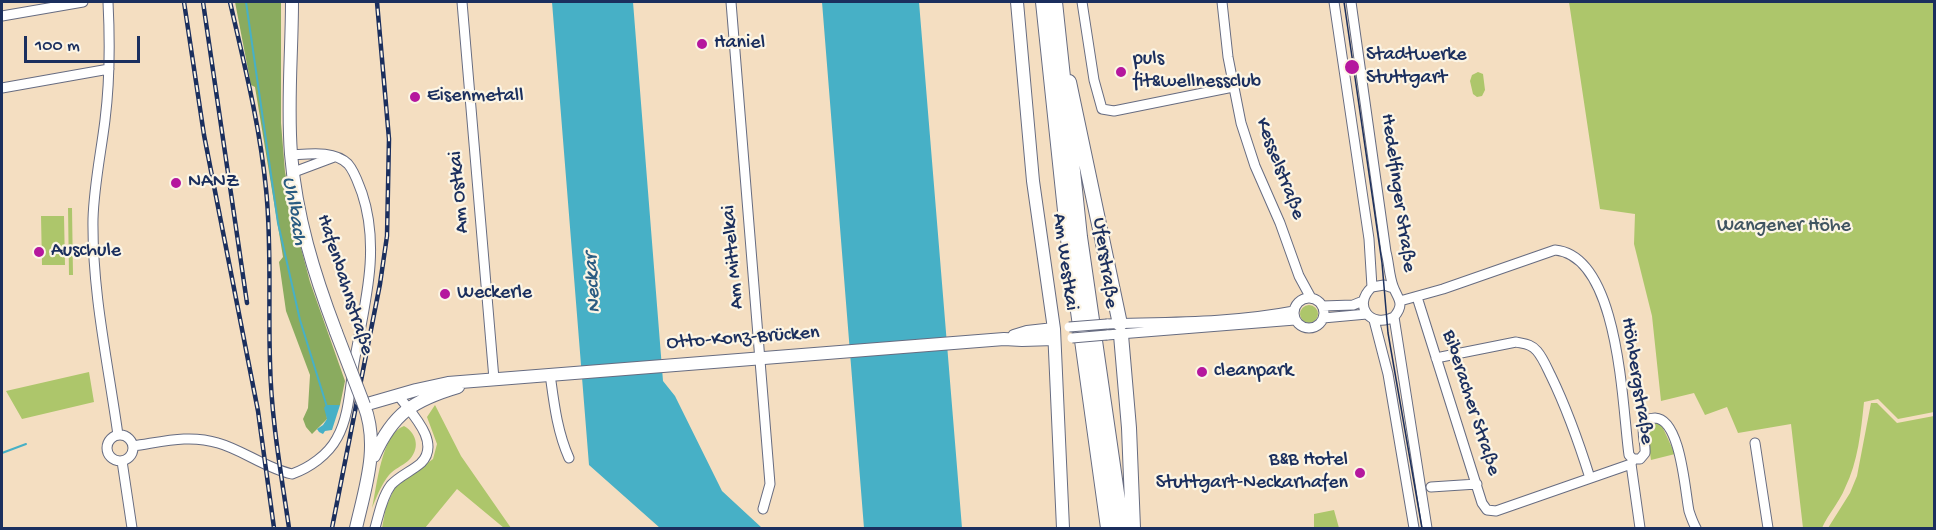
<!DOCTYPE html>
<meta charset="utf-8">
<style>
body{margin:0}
#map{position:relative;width:1936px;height:530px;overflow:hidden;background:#f4dec1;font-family:"Gochi Hand",sans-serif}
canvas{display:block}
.frame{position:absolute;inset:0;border:3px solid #1b2f5e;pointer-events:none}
.scale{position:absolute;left:24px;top:36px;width:116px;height:27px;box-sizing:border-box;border:3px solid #1b2f5e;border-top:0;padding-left:8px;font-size:18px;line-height:21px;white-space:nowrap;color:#1b2f5e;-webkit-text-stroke:4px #fcf5e5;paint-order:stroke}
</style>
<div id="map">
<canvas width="1936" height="530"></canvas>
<div class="frame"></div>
<div class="scale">100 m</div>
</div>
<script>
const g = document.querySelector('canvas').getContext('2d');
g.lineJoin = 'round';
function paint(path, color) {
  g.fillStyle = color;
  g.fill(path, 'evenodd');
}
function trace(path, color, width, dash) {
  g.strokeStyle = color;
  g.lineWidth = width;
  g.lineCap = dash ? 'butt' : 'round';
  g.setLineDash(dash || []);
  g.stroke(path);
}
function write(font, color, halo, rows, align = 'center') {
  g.font = font + ' "Gochi Hand",sans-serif';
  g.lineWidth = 4.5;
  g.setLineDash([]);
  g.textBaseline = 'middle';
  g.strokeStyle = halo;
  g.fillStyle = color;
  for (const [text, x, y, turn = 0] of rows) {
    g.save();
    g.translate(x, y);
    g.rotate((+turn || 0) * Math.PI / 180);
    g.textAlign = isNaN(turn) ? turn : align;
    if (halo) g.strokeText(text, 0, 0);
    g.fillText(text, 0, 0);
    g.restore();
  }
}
const green = new Path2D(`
 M1569,2h365v410l-36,7 -20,-20 -14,3c-3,29 -6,60 -19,86 -6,15 -17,26 -23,40h-19l-12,-104 -53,9 -11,-26 -22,8 -11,-22 -33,8 -9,-85 -18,-72 1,-30 -35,-5z
 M1478,72l5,2 2,16 -3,6 -5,1 -4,-3 -3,-13 2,-6z
 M68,208h4l1,67h-4z
 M41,216h23l1,49h-23z
 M1300 314a9 9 0 1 1 18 0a9 9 0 1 1-18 0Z
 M89,372l5,30 -72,17 -16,-28z
 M1871,403h6l20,20 37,-7v112h-106l22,-35 7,-17z
 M435,405l26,51 50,72h-7l-47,-39 -32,39h-43l4,-21 9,-20 38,-28 4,-15 -10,-27z
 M1657,423l5,3 13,28 -24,6 -4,-28 4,-7z
 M404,426c14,8 16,24 4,35 -6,5 -14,8 -19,14 -8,10 -12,21 -17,33 5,-21 9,-74 32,-82z
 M1334,510l5,18h-25v-14z`);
const forest = new Path2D(`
 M235,2h46v121l4,49 16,76 9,34 35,99 -5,24h-14l1,14 -15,15 -6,-7 -3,-8 5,-11 2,-33 -24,-64 -7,-49 4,-5 -28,-170 -4,-2z`);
const water = new Path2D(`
 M552,2h81l30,379 12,15 47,95 40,37h-102l-71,-63z
 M822,2h97l43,526h-98z
 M326,405h14l-8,25 -7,1 -2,3 -4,-2 -2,-3 6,-4 4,-6 -3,-11z`);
const stream = new Path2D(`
 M246,2l32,221 22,97 27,87
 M2,453l24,-9`);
const minor = new Path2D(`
 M108,2c2,39 2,78 -3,118 -4,33 -11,65 -12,99 -1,73 15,144 25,216
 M462,2l32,377
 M731,2l39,482 -7,25
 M1082,2l12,78 8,29 12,2 119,-24
 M1222,2l6,55 13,66 14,43 25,57 19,53 12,22
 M1334,2l35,237 3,48c-20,18 -2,42 22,30
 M1351,2l35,250c3,11 3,23 7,34 4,12 13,17 1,31l33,211
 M2,16l81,-14
 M2,88l107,-19
 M294,172l40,-15
 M1372,287l12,-2 9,3
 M1417,297l65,206 5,7 9,1 135,-47
 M1294 313a15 15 0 1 1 30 0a15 15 0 1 1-30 0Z
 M1400,301l43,-12 112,-39c65,6 67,157 74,205l4,4 -2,5 9,64
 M1322,306l31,-1 10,-4
 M1323,318l44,-4
 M1374,320l14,54 26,154
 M1107,324c62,-2 125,-1 187,-13
 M1107,335l188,-15
 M1436,358l80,-16c9,2 15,2 21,9 6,7 10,17 14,25 16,33 28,67 39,102
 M550,374c4,29 7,57 19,84
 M107 448a13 13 0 1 1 26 0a13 13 0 1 1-26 0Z
 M1755,443l13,85
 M133,446c29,-4 56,-12 85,-3 25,7 47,25 74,31 17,-6 36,-19 45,-36 12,-21 13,-51 17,-75 10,-57 27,-113 8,-170 -4,-10 -7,-21 -14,-29 -14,-14 -39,-10 -57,-9
 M1633,459h7l5,-6c1,-9 -4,-20 -1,-28 2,-5 6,-7 11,-7 26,1 30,74 34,93 2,6 4,12 7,17
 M122,461l10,67
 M1431,487l46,-3
 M375,528c4,-14 7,-31 16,-43 8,-9 21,-14 30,-22 21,-21 -11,-51 -23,-68`);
const major = new Path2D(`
 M292,2c0,50 -5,101 -1,152 5,62 23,120 45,178
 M1017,2l16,179 21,148 9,199
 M1014,336l13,-4 27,-3
 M374,456c19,-43 40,-56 84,-69
 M356,528c9,-40 24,-82 8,-123l52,-15 32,-7 556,-44 18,1 32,-1`);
const highway = new Path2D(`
 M1043,2l25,237 40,289
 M1055,2l25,235 42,291
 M1069,82l51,242
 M1121,335l8,93 4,100`);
const tram = new Path2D(`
 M1344,2l38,261 6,70 34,195`);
const rail = new Path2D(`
 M184,2l20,133 54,276 16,117
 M203,2l44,301
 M230,2c14,61 30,124 36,187 6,57 2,115 4,173 1,55 11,111 19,166
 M332,528l48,-244 7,-48 2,-97 -12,-137`);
const minorBridge = new Path2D(`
 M1069,327l38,-3
 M1072,338l35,-3`);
const majorBridge = new Path2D(`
 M336,332l28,73`);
const markers = [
 [702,44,6,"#b5179e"],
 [1352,67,8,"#b5179e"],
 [1121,72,6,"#b5179e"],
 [415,97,6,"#b5179e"],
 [176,183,6,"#b5179e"],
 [39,252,6,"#b5179e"],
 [445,294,6,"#b5179e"],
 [1202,372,6,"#b5179e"],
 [1360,473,6,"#b5179e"]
];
const poiNames = [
 ["Haniel",714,44],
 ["Stadtwerke",1366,56],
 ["Stuttgart",1366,79],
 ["puls",1133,60],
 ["fit&wellnessclub",1133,83],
 ["Eisenmetall",427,97],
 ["NANZ",188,183],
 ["Auschule",51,252],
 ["Weckerle",457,294],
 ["cleanpark",1214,372],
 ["B&B Hotel",1348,461,"right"],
 ["Stuttgart-Neckarhafen",1348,484,"right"]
];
const streetNames = [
 ["Kesselstraße",1279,169,69],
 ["Am Ostkai",460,192,-95],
 ["Hedelfinger Straße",1397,193,82],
 ["Am Mittelkai",734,257,-95],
 ["Am Westkai",1064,262,82],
 ["Uferstraße",1104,263,82],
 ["Hafenbahnstraße",344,285,72],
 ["Otto-Konz-Brücken",743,339,-4],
 ["Höhbergstraße",1636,381,81],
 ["Biberacher Straße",1470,403,72]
];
const parkNames = [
 ["Wangener Höhe",1784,227]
];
const waterNames = [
 ["Uhlbach",293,211,80],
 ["Neckar",594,283,-94]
];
paint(green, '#adc66b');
paint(forest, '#8aab5f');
paint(water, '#47b0c6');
trace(stream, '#47b0c6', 2);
trace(minor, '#676c81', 11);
trace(major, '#676c81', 14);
trace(highway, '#676c81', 16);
trace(minor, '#fff', 9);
trace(major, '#fff', 12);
trace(highway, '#fff', 14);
trace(tram, '#1b2f5e', 1.5);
trace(rail, '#1b2f5e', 4.5);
trace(rail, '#fcf5e5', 2, [7]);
trace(minorBridge, '#676c81', 11, []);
trace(majorBridge, '#676c81', 14, []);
trace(minorBridge, '#fff', 9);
trace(majorBridge, '#fff', 12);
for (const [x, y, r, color] of markers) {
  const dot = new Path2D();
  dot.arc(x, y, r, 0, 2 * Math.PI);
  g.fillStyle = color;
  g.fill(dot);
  trace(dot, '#fcf5e5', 2);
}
write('20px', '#1b2f5e', '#fcf5e5', poiNames, 'left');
write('20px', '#1b2f5e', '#fcf5e5', streetNames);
write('20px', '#405561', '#fcf5e5', parkNames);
write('italic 21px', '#2a5c82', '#fcf5e5', waterNames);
</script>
